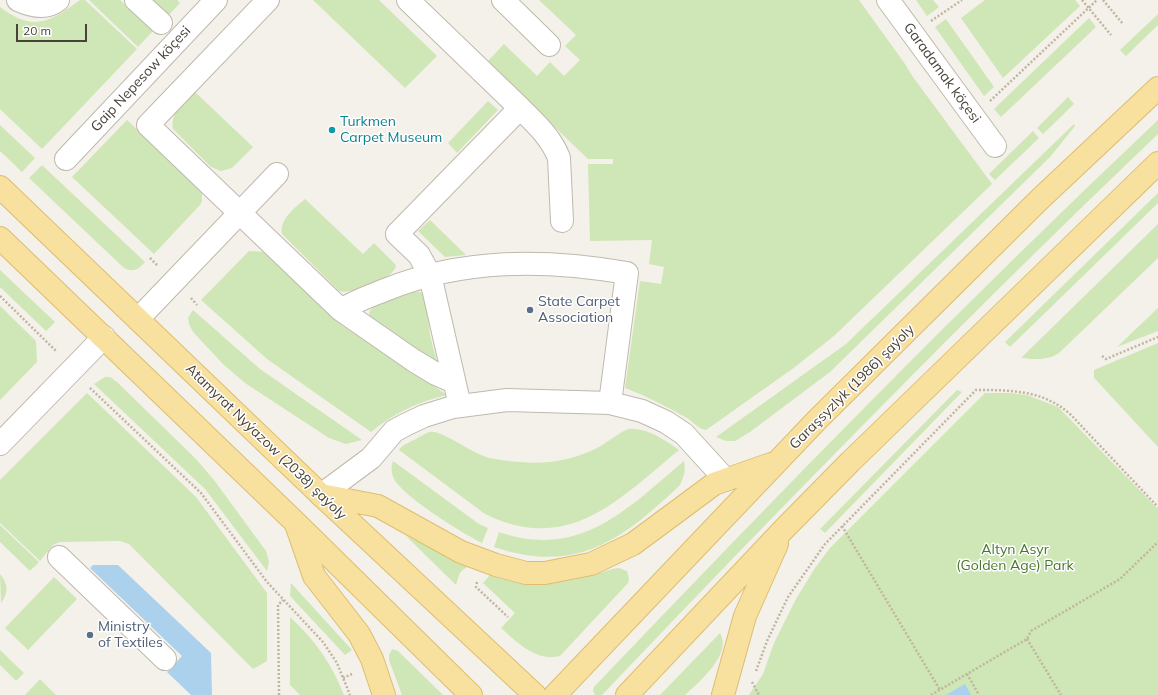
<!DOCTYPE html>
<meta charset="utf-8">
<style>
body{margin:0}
#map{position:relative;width:1158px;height:695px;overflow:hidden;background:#f4f1ea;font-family:Mulish,sans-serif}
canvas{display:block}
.scale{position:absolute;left:16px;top:24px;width:71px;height:18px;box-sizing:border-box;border:2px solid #484238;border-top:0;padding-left:5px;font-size:12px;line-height:14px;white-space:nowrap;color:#484238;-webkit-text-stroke:3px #fff;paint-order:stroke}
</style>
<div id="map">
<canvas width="1158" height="695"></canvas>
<div class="scale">20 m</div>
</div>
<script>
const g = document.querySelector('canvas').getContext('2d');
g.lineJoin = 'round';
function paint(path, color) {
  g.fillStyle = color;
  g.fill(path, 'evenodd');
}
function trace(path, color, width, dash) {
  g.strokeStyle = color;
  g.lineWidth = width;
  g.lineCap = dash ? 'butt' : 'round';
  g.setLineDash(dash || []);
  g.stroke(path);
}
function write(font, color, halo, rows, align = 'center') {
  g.font = font + ' Mulish,sans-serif';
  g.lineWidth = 3;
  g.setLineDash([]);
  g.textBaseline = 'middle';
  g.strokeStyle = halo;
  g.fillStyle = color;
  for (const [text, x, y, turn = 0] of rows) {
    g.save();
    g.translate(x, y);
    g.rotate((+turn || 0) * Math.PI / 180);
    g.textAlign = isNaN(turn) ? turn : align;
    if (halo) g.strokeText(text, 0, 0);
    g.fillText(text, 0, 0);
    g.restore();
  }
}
const green = new Path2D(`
 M80,0h5l52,49 -95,100 -42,-40v-102c33,25 49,16 80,-7z
 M89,0h31l33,31 -15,16z
 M152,0h25l3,3 -12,13z
 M313,0h66l58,56 -32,32z
 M539,0h320l46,64 8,13 79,107 -157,151 -40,32 -89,63c-7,0 -14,-10 -21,-13 -19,-11 -39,-21 -60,-29l15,-107 21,3 3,-17 -15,-3 3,-24 -62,1 -2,-77h25v-5h-25l-101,-97 17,-18 33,32 13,-14 14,14 16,-16 -15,-14 11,-11z
 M916,0h17l6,7 -12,9z
 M985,0h90l5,6 -77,72 -42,-60z
 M1158,14v11l-32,31 -6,-6z
 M1089,18l7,9 -95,90 -7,-8z
 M946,19l48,68 -10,9 -49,-69z
 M194,91l59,56 -21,21 -11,3 -10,-4 -38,-38c-3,-17 11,-27 21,-38z
 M1068,97l6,7 -31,30 -6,-6z
 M488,101l10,9 -41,43 -9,-10z
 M127,120l75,71v10l-2,4 -46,49 -82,-77z
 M1158,120v14c-191,182 -374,370 -556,561h-7l-2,-4 1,-4c184,-193 370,-384 564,-567z
 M1074,124l1,2 -25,31 -220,215 -80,60 -15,9h-9l-10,-4 130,-93z
 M0,125l35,33 -13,14 -22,-21z
 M1033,131l6,7 -44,42 -6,-6z
 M42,165l103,97c-6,7 -12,11 -21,6l-95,-90z
 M1158,193v10l-148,144 -5,-5z
 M305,199l58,55 11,-11 20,20 2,3c-3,13 -44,29 -57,25l-57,-57c-3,-15 13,-26 23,-35z
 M430,220l36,35 -21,2 -27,-26z
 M1158,224v34l-99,95c-12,8 -24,6 -38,5z
 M249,251l17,1 77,74 104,69c-29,7 -53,18 -76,37l-104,-73 -66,-59z
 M0,270l55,52 -9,9 -46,-44z
 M411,291l10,1 5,8 4,35 7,27 -21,-12 -45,-32 -2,-4c1,-11 33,-19 42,-23z
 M0,306l36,35 1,21 -37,38z
 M1158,308v23l-41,16z
 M193,310l67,59 102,71 -16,4 -17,-6 -84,-55 -21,-18 -31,-33 -4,-8 -1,-6z
 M1158,343v104l-61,-66 -3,-3v-8z
 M105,377h5l7,5 79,77 18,21 52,71 3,11 -2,9 -62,-82 -111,-105z
 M957,390l5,2 -137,141 -5,-4z
 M87,393l109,104 71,96v68l-14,8 -124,-125 -9,-3 -60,1 -7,3 -13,16 -40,-38v-43z
 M985,393h25l17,2 31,12 100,102v186h-409l14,-21 11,-31 22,-44 19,-31 15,-20z
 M628,429c18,-2 37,11 51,21 -61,50 -110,105 -194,64l-86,-64c3,-5 9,-7 15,-10 5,-2 10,-7 16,-8 11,-3 44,23 60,26 37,7 72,8 107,-10 11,-6 20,-14 31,-19z
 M393,461l86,63 9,4 -6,15c-20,-10 -78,-46 -88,-64 -3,-7 -3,-12 -1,-18z
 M684,461c2,10 0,15 -4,24 -58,55 -103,90 -186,62l5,-15c81,28 128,-23 185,-71z
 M0,525l39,37 -9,9 -30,-29z
 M406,536l64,30c-11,4 -11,9 -14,19z
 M619,568l8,3 2,8 -1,4 -68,73c-24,6 -43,-14 -59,-28l14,-15 -32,-30 7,-8c30,11 65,9 96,2 11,-2 22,-8 33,-9z
 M0,574c8,9 9,19 1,29z
 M54,577l23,22 -49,51 -23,-22z
 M291,583l61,67 -7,5 -55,-59z
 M290,617c25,23 42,47 54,78h-44l-10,-10z
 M720,633c13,21 -22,50 -35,62h-25z
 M392,649l6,2 45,44h-41l-13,-35v-5z
 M0,650l24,23 -8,8 -16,-16z
 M40,679l16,16h-31z`);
const water = new Path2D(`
 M93,565h25l93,88 1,42h-21l-24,-23 15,-16 -92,-88z
 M965,684l6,11h-25z`);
const path = new Path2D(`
 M1082,0l29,35
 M1103,0l20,24
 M931,21l31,-21
 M990,101l107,-101
 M150,258l7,7
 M0,296l57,56
 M191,298l6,7
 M1102,356l4,3 52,-22
 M90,388l111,105 66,89 56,60 14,21 13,32
 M842,526l98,164
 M477,582l-1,5 32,30
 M1027,639l34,56
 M756,671l11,-30 21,-44 37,-53 151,-154c35,0 68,0 95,25l87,92
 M967,674l12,21
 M343,678l9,-4
 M752,682l7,13
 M279,695l-1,-90 5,-5
 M931,695l96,-56 4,-8 89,-52 38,-37`);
const minor = new Path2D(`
 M18,0c13,6 28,10 40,0
 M136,0l25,23
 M268,0l-120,125 193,185 72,50 23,14 18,8
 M408,0l112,108 -123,126 22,21 11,20 30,131
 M503,0l46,45
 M888,0l107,146
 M520,108c15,15 31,29 39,50l3,63
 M66,159l150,-159
 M341,310c14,-9 29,-14 44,-20 78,-32 160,-31 242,-17l-17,130
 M138,319l139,-145
 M0,444l104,-107
 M321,495l50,-37 23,-27 11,-6 19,-9 29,-9 54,-7 103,3 32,8 24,11 18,12 42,46
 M59,557l106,102`);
const major = new Path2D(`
 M0,187l321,308 214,200
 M0,238l295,284 176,173
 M321,495l57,11 83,46 35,13 30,8h19l46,-9 42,-20 81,-60 57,-20
 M297,527l17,49 45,58 13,25 12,36
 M555,695l262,-275 223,-221 118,-111
 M627,695l157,-166 66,-67 308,-299
 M723,695l22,-79 32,-72`);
const markers = [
 [332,130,4,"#0f9aa8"],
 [530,310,4,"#5c6f8a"],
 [90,635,4,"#5c6f8a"]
];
const streetNames = [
 ["Garadamak köçesi",942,73,54],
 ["Gaip Nepesow köçesi",141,79,-47],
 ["Garaşsyzlyk (1986) şaýoly",852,387,-45],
 ["Atamyrat Nyýazow (2038) şaýoly",266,442,44]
];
const cultureNames = [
 ["Turkmen",340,122],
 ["Carpet Museum",340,138]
];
const serviceNames = [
 ["State Carpet",538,302],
 ["Association",538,318],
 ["Ministry",98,627],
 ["of Textiles",98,643]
];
const parkNames = [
 ["Altyn Asyr",1015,550],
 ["(Golden Age) Park",1015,566]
];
paint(green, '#cfe6b6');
paint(water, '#abd1ed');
trace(minor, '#bfb9ad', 24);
trace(major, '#ddbe6f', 24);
trace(path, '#c0b59f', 2.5, [2, 2]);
trace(minor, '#fff', 22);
trace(major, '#f8e09f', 22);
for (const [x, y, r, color] of markers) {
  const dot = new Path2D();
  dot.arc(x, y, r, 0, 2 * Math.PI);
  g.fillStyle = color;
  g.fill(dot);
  trace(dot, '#fff', 1.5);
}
write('14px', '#484238', '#fff', streetNames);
write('14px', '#0d838f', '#fff', cultureNames, 'left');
write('14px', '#4e5e75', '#fff', serviceNames, 'left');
write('14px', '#49772e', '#fff', parkNames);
</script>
